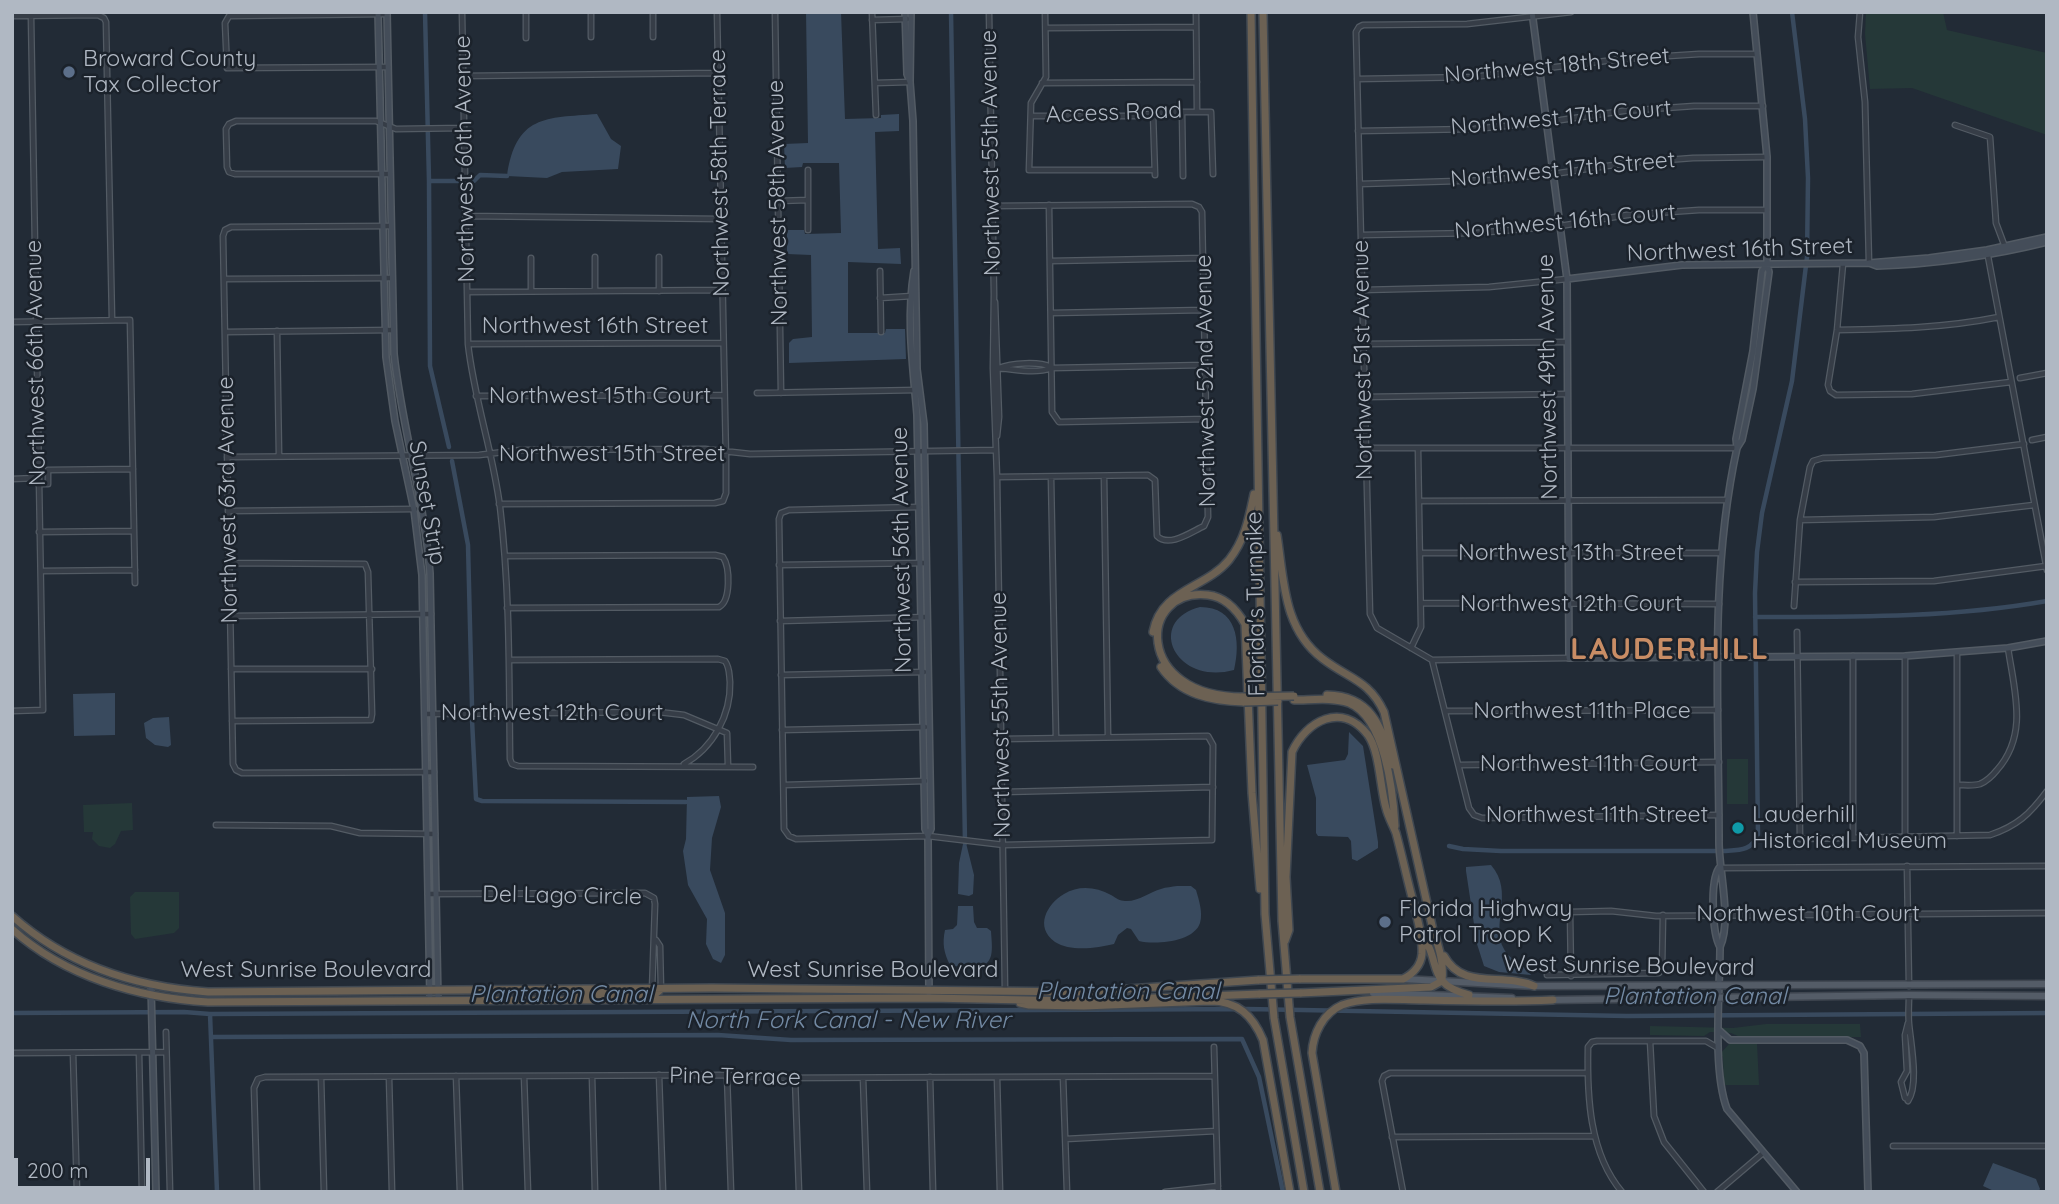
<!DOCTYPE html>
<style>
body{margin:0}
#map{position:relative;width:2059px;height:1204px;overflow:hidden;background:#222b36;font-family:Quicksand,sans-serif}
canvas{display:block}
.frame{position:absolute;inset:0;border:14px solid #b0b8c3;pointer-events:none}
.scale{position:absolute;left:14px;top:1158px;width:136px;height:32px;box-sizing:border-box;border:4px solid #b0b8c3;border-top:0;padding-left:9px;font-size:21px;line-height:24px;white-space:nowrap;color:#b0b8c3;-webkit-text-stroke:5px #1b222b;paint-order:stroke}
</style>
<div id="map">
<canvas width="2059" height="1204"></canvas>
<div class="frame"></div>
<div class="scale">200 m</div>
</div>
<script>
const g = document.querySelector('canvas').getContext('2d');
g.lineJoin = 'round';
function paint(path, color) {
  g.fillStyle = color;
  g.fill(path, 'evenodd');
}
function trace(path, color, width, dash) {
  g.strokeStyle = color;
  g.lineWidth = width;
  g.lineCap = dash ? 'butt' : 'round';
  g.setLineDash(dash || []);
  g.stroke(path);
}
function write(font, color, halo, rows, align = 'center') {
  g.font = font + ' Quicksand,sans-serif';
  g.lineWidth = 5;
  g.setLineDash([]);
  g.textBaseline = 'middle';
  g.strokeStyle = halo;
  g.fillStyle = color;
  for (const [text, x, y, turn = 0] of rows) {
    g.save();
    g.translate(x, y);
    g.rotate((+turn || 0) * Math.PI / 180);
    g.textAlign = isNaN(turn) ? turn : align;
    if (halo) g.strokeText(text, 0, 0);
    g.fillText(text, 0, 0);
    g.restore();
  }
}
const green = new Path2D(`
 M1866,12h77l4,18 100,23v82l-135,-47 -42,1 -5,-55z
 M1727,759h21v45h-21z
 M132,803l1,27 -12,1 -6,13 -5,4 -11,-2 -7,-7 1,-7h-9l-1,-27z
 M135,892h44v36l-5,5 -39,6 -4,-5 -1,-37z
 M1766,1024h94l1,13h-121l-9,-4 -21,-1 -6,4 -54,-1v-9l83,2z
 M1730,1043h27l2,42h-35l-1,-28 -3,-3z`);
const water = new Path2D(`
 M806,12h35l4,107 36,-1v-3l18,-1v17l-24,1 3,117 22,-1 1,16 -53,-2v71h37l1,-4h19l1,30 -117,4v-20l4,-4 19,-2 -1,-82 -24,-1v-24h17l1,4 36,-1 -2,-70h-36l-1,4 -17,1 -1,-24 24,-1z
 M597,114l14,25 10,7 -3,23 -56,3 -15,6 -40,-2c9,-61 38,-58 90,-62z
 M1200,607c37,0 41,34 34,63 -59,16 -89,-49 -34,-63z
 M115,693v42l-41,1 -1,-42z
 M169,717l2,28 -3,2 -13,-2 -9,-7 -2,-15 9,-5z
 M1349,732l14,14 15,96v6l-21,13 -5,-2 -1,-18 -3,-4 -30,-1 -2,-3v-35l-9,-33 38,-5 3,-6z
 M719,796l2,11 -9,31 -2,32 15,43v42l-4,8 -8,-4 -7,-15 1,-25 -19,-34 -5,-34 3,-12 1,-42z
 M966,843l8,32 -1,19 -4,2 -11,-2 1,-31 4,-19z
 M1491,865c24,27 -1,60 13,84 6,12 19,13 27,26l-32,-3 -15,-6 -7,-22 -11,-73v-4z
 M1177,886h14l5,4c3,10 7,23 4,33 -6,19 -45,22 -61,18l-8,-12 -4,-1 -9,7 -4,9c-17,4 -43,8 -59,-2 -21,-15 -8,-38 9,-48 15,-9 32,-7 47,1 5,3 9,6 14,6 13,1 25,-9 36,-12 5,-2 11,-2 16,-3z
 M958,906h15l1,16 3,6h10l4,3c1,17 5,36 -17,36 -8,0 -16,0 -24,-2 -6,-12 -8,-21 -5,-35l8,-1 4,-4z
 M1993,1163l43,16 4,10 -2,3h-42l-13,-6z`);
const canal = new Path2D(`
 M425,12l4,169 1,185 19,81
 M951,12l14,831
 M429,181h45l6,-6 27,1
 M452,461l16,84 4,161
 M1755,617c98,0 195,1 292,-16
 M472,720l4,79 6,2 204,1
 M1449,846l14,3 38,2h223c16,-1 28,0 34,-17l-3,-241 2,-41 5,-39 30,-132 15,-124 1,-79 -3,-59 -13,-107
 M12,1013l172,-1 26,2 1037,-5 380,7 420,-3
 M210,1014l7,178
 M211,1037l507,-2 73,5 451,-1 17,38 24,115`);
const street = new Path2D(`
 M462,12l6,332c6,55 25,108 32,163 10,83 9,168 10,252l2,5 6,2 235,1
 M526,12v26
 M591,12v25
 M653,12v25
 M775,12l6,381
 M872,12l4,103
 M989,12l5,282 -1,74 4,109 8,513
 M1045,12l1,65 -15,26 -2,67h125
 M1196,12l1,99
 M1860,12l-2,25 7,65 4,161
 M387,14l-158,2 -4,7 2,45 161,-1
 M12,16l86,-1 6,3 2,4 6,298
 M872,20l35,-1
 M1046,28l150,-1
 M463,76l255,-3
 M1357,79l116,-2 149,-18 77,-5h57
 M875,83l35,-1
 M1042,83l155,-1
 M1182,112l1,64
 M1153,113l2,62
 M1031,116h108l19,-4h53l2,62
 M1955,125l35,12 6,86 9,24
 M1358,131l116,-2 73,-7 76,-11 71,-5h69
 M808,170v60
 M390,174h-155l-6,-2 -2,-5 -1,-38 3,-5 7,-3h140l20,8 68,-1
 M1360,184l130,-4 63,-6 74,-11 66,-5 74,-1
 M778,201l30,-1
 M1049,205l3,207 7,10 148,-3
 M992,206l200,-2 7,3 3,5 6,305 -4,9c-13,6 -35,22 -47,10l-2,-56 -7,-5 -151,2
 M466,216l255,3
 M391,226l-160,1 -6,3 -2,6 10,528 3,6 6,3 192,-1
 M1361,235l115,-2 84,-7 67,-11 72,-5h68
 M1987,251l60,319
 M595,257v34
 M659,257v34
 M1050,261l154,-3
 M1843,264l-6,66 -9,55 2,6 6,4 76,-1 99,-12
 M880,271l1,61
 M224,279l168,-1
 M1362,290l127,-3 78,-8
 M531,291v-33
 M467,292l255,-2
 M880,298l32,-2
 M995,302l4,115 -2,19
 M1051,313l153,-3
 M12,322l118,-2 5,263
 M1837,330c55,-1 108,-2 162,-13
 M277,331l2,125
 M225,332l168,-2
 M468,344l255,-1
 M1362,344l205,-2
 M993,368c19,0 39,7 59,0l153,-3
 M999,368c12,-5 40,-7 52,-1
 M2020,378l27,-5
 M757,393l160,-3
 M476,396l248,-1
 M1364,397l203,-3
 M2032,440l15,-3
 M1365,448h372
 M227,457l252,-2 41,-5 185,-1 45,5 246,-4
 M1104,476l4,261
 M1051,477l5,261
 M12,479l25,-1
 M38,484h10v-14l85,-1
 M1419,501l307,-1
 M499,504l216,-1 8,-2 3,-8v-34l-9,-447
 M919,507l-130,3 -8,3 -2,6 5,310 5,7 7,3 132,-3 76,9 208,-5 1,-95 -5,-9 -206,3
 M228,511l187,-2
 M1800,520l134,-3 100,-12
 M39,532l95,-1
 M1421,553h300
 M505,556l210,-1 8,2c7,10 8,44 -4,50l-212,1
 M229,563l136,1 3,8 4,142 -1,6 -139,1
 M779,565l147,-2
 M41,571l94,-1
 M1795,582l139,-1 112,-15
 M1422,603l297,1
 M1794,606l6,-86 10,-53 3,-6 10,-3 113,-3 88,-11
 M230,616l201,-2
 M780,621l147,-4
 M1797,632l3,207 190,-4c27,-9 40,-21 57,-44
 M1411,648l10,-21 -3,-179
 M1957,653v183
 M1853,656v181
 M1905,656v181
 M509,660l209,-1 7,2c5,7 4,13 5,21 1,33 -17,66 -46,82
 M1432,660l-55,-32 -7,-14 -14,-582 3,-5 4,-2 104,-1 104,-12
 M1432,660l37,148 5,7 8,3 237,-3
 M1432,660l137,-2
 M231,669h141
 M781,675l143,-3
 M12,711l31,-1 -12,-694
 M1446,711l272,-1
 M425,714l234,-2 25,3 43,18 1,33
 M782,730l143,-3
 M1459,765l260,-3
 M784,785l141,-4
 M1958,785c7,0 16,1 22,-1 7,-3 13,-9 17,-14 32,-36 17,-80 11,-122
 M1003,792l210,-5
 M216,825l115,1 29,7 75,1
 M1907,866l2,120
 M1720,868l327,-2
 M428,894l217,-1 9,5 1,6 -3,86
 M656,940l4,6 1,44
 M1547,975l112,-2 3,-4 1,-54
 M1571,976l-1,-64 41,-1 45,5 391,-3
 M1908,1023l-3,12 2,36 -6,11 4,16 3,1
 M166,1032l4,160
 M1650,1041l4,75 10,26 40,50
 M1214,1047l4,145
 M12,1053l153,-1
 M73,1053l4,139
 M139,1053l3,139
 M659,1075l4,117
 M727,1075l4,117
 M456,1076l4,116
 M524,1076l4,116
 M592,1076l3,116
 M321,1077l3,115
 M389,1077l3,115
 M930,1077l3,115
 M997,1077l3,115
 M1063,1077l4,115
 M795,1078l4,114
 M863,1078l4,114
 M1908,1101c11,-16 3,-56 1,-77 -1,-10 0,-20 0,-29
 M1392,1137l202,-1
 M1066,1139l150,-8
 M1893,1146h154
 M257,1192l-3,-104 4,-9 7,-2 468,-2 41,3 440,-2
 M1165,1192l53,-6
 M1403,1192l-21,-111 2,-5 6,-3h197
 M1622,1192c-33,-39 -35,-96 -34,-145l4,-5 5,-1h109l12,7
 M1717,1192l46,-39`);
const secondary = new Path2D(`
 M378,12l8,345 9,64 19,89 8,65 8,425
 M387,12l7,342c8,74 30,143 36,219l8,427
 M905,12l2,62 3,8 3,39 4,248 7,55 7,405 -3,7 1,162
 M1532,12l35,267 2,379 336,-2 103,-8 39,-7
 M910,82l1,-70
 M1869,263l8,3c58,-2 113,-10 170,-24
 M1767,264l-5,7 -9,80 -17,88 1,9c-28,127 -18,264 -18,394 0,29 13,79 1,105 0,45 -8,122 7,162l70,83
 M914,271c-8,48 -1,96 3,144l8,414 3,7
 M1567,279l115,-14 187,-2 60,-5 58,-8 60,-13
 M1737,448l5,-8 11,-51 16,-117 -2,-8v-107l-14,-145
 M1719,868c-9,13 -7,65 1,79
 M151,986l5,206
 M1720,1031l10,9h117l13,6 4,7 4,139`);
const primary = new Path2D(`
 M1403,979l131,7 513,-2
 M1373,993l139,5
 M1551,1000l358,-5 138,1`);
const highway = new Path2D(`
 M1251,12l14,902 9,104 30,174
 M1263,12l19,909 8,96 30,175
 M1277,535c7,45 6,94 46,124 26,20 46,21 61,53l49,218c6,17 11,33 9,51
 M1153,632c8,-43 52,-43 76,-72 16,-20 20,-42 25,-66
 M1161,667c19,28 51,34 83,35
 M1327,695c46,1 54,33 66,70
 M1243,697c-110,0 -105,-110 -35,-102 17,2 29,15 37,29l7,169 8,96
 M1294,700c18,0 38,-3 55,3 36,15 44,88 46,123
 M12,916c55,49 123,71 196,76l504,-4 372,4 175,-12
 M12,929c53,48 127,69 196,73l721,-4 146,3 185,-7
 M1421,934c22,28 3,49 48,61
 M1285,941l4,-11 -3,-53 6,-125c14,-31 50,-51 76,-17 12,17 12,53 18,73 2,9 7,17 10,25 6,22 11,46 17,68 4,17 10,35 9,53 -1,11 -9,20 -19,25h-104
 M1444,956c19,35 58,16 90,30
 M1300,993l131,-6 11,-6
 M569,999l10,-4h75l6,-5
 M1020,1003l9,2 55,1 126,-5c28,0 43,15 53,39l27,152
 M1336,1192l-24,-139c1,-19 11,-40 30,-48 24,-9 55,-5 81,-5 44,1 87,2 130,0`);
const highwayBridge = new Path2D(`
 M1243,697l51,-1
 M1244,702l34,-1
 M1259,980l40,-1
 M1260,994l40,-1`);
const markers = [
 [69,72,7,"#5c6f8a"],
 [1738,828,7,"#0f9aa8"],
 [1385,922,7,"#5c6f8a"]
];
const poiNames = [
 ["Broward County",83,59],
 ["Tax Collector",83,85],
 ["Lauderhill",1752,815],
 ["Historical Museum",1752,841],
 ["Florida Highway",1399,909],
 ["Patrol Troop K",1399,935]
];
const streetNames = [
 ["Northwest 18th Street",1557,66,-5],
 ["Access Road",1114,113,-2],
 ["Northwest 17th Court",1561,118,-5],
 ["Northwest 55th Avenue",991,153,-91],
 ["Northwest 60th Avenue",465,159,-91],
 ["Northwest 17th Street",1563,170,-5],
 ["Northwest 58th Terrace",720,173,-91],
 ["Northwest 58th Avenue",778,203,-91],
 ["Northwest 16th Court",1565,222,-5],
 ["Northwest 16th Street",1740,250,-2],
 ["Northwest 16th Street",595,326],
 ["Northwest 51st Avenue",1363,360,-91],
 ["Northwest 66th Avenue",36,363,-91],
 ["Northwest 49th Avenue",1548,377,-91],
 ["Northwest 52nd Avenue",1206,381,-91],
 ["Northwest 15th Court",600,396],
 ["Northwest 15th Street",612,454],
 ["Northwest 63rd Avenue",228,500,-91],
 ["Sunset Strip",427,503,80],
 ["Northwest 56th Avenue",902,550,-91],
 ["Northwest 13th Street",1571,553],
 ["Florida's Turnpike",1256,604,-91],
 ["Northwest 12th Court",1571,604],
 ["Northwest 11th Place",1582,711],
 ["Northwest 12th Court",552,713],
 ["Northwest 55th Avenue",1001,715,-91],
 ["Northwest 11th Court",1589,764],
 ["Northwest 11th Street",1597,815],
 ["Del Lago Circle",562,896,1],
 ["Northwest 10th Court",1808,914],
 ["West Sunrise Boulevard",1629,966,1],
 ["West Sunrise Boulevard",306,970],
 ["West Sunrise Boulevard",873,970],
 ["Pine Terrace",735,1077,1]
];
const waterNames = [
 ["Plantation Canal",1128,992],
 ["Plantation Canal",561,995],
 ["Plantation Canal",1695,997],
 ["North Fork Canal - New River",848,1021]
];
const districtNames = [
 ["LAUDERHILL",1670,650]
];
paint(green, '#253838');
paint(water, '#394a5e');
trace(canal, '#394a5e', 4.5);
trace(street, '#535b64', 7);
trace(secondary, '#535b64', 8);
trace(primary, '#3f4650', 9);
trace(highway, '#404851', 10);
trace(street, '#363d47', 4.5);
trace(secondary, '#444d59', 5);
trace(primary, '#545c67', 6);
trace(highway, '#6c6153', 7);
trace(highwayBridge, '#404851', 10, []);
trace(highwayBridge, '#6c6153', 7);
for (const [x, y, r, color] of markers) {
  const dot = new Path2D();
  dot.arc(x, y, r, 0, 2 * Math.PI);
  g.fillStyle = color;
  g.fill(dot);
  trace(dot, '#1b222b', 2.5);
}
write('23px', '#b0b8c3', '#1b222b', poiNames, 'left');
write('23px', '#b0b8c3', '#1b222b', streetNames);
write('italic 24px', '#738aa4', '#1b222b', waterNames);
g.letterSpacing = '2px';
write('bold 30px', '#c98d65', '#1b222b', districtNames);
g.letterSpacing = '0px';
</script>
